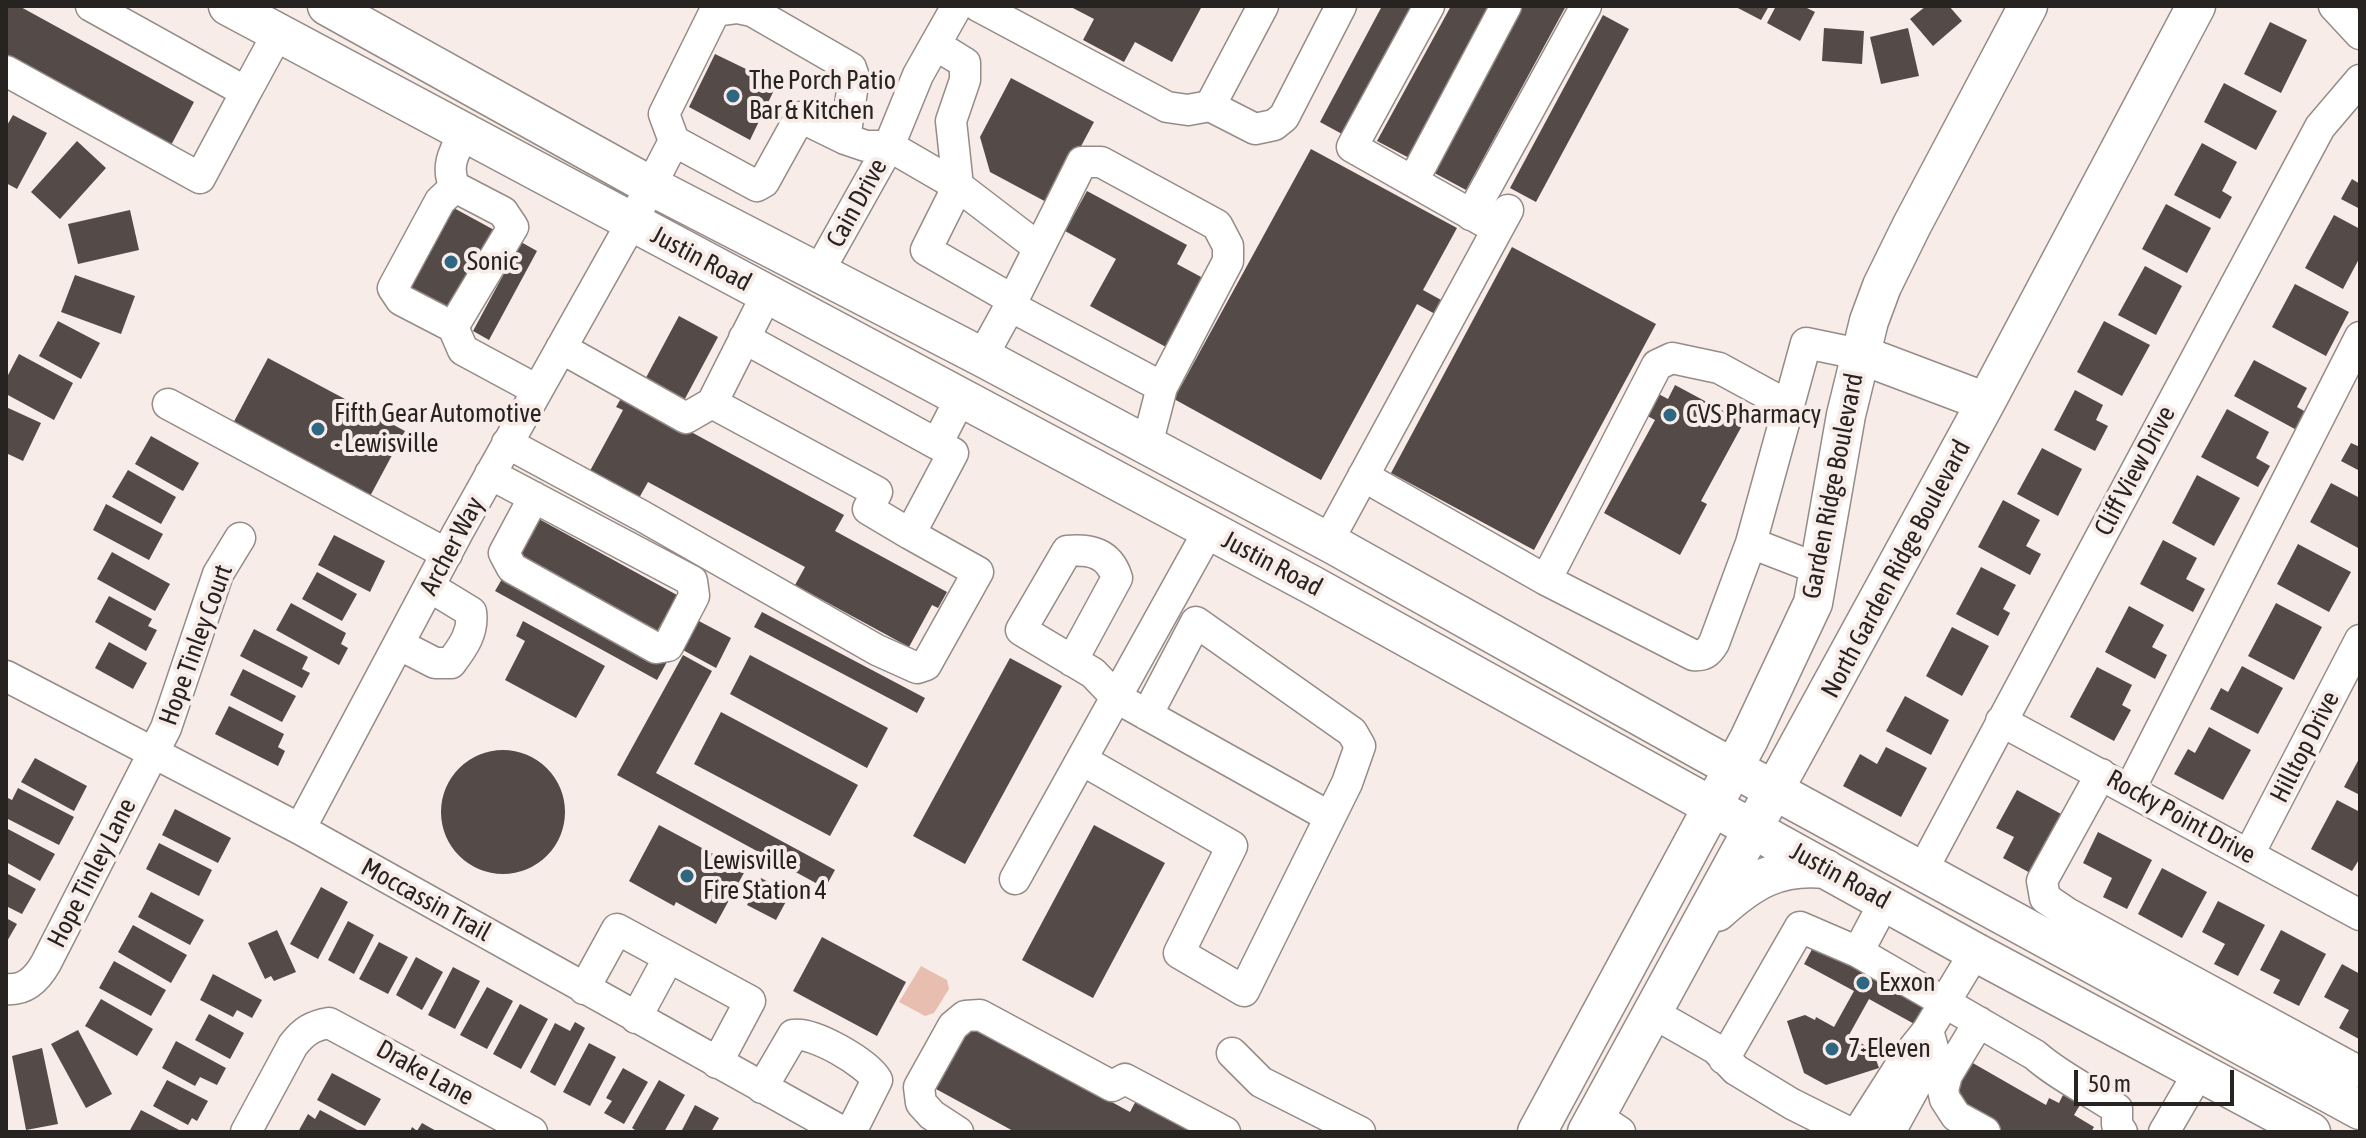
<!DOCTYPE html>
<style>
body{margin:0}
#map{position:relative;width:2366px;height:1138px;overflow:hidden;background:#f7ece8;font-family:"Asap Condensed",sans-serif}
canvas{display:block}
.frame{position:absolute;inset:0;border:8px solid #272321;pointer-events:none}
.scale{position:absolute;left:2074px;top:1070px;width:160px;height:36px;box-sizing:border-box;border:4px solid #272321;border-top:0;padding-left:10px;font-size:24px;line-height:28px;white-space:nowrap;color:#272321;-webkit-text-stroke:6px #f7ece8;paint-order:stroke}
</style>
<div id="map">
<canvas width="2366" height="1138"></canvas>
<div class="frame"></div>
<div class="scale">50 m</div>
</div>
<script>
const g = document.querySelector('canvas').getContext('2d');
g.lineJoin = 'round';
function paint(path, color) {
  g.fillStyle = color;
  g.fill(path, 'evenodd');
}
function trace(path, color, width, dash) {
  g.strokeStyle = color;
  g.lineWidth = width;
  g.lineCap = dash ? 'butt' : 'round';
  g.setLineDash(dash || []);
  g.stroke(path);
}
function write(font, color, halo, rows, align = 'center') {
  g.font = font + ' "Asap Condensed",sans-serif';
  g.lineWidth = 8;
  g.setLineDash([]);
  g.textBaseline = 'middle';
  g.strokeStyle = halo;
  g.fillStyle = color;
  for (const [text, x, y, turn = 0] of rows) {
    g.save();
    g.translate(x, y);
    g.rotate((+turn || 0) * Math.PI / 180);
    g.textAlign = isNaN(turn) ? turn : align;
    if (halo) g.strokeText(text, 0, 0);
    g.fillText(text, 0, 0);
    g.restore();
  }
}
const green = new Path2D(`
 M921,966l26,14 2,9 -15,24 -9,3 -26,-14z`);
const building = new Path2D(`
 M6,6h13l175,96 -25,47 -163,-89z
 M1069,6h133l-30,56 -37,-20 -11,20 -41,-22 11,-21z
 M1382,6h29l-69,128 -22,-12z
 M1451,6h43l-83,153 -34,-18z
 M1521,6h45l-100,184 -39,-21z
 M1734,6h35l-8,14z
 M1776,6h27l12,6 -15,29 -33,-18z
 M1926,6h23l13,15 -29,25 -23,-27z
 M1603,15l26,14 -93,173 -26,-14z
 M2270,22l37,18 -26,53 -37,-19z
 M1824,28l40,3 -2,33 -40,-3z
 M1908,28l11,48 -38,8 -11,-47z
 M715,54l62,30 -27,56 -61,-33z
 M1011,78l83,44 -44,82 -60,-32 -10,-35z
 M2224,83l53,28 -21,39 -52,-28z
 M13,115l34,18 -30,56 -11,-6v-56z
 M77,141l29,27 -46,51 -29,-27z
 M2202,143l35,19 -15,29 10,6 -12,22 -46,-24z
 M1311,149l146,79 -34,62 20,11 -8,13 -18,-10 -96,176 -147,-81z
 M2352,179l8,5v25l-19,-10z
 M1087,191l100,54 -10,19 26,14 -37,69 -76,-41 26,-47 -51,-28z
 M2166,204l45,24 -24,45 -45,-24z
 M452,207l44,24 -45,85 -44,-24z
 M130,210l9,40 -61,14 -10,-40z
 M2334,215l26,14v28l-17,32 -38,-21z
 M521,242l16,9 -48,89 -16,-9z
 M1512,247l144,77 -122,226 -143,-77z
 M2145,266l37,20 -26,49 -38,-20z
 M75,275l60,21 -14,38 -60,-22z
 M2295,284l54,28 -23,44 -54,-29z
 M679,316l39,21 -38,71 -39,-21z
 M58,321l42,22 -19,36 -42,-23z
 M2104,321l46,24 -28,51 -45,-24z
 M19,354l54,29 -19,37 -48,-26v-15z
 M268,358l137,73 -37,69 -137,-73z
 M2254,360l53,28 -10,19 16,9 -9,18 -70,-38z
 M1675,385l69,37 -43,79 6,3 -27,51 -76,-42 51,-93 -15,-8 11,-22 17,9z
 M2075,390l28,15 -7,15 12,6 -13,25 -41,-21z
 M623,395l221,120 -9,16 112,61 -9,16 -6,-3 -23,42 -114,-62 10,-18 -157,-85 -14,25 -49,-27 38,-70 -7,-3z
 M6,407l35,16 -18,38 -17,-8z
 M2227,409l42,23 -13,26 14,8 -12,21 -57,-30z
 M151,436l48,27 -16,28 -48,-27z
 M2351,443l9,4v24l-19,-10z
 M2042,448l40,21 -24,47 -41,-22z
 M128,470l48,27 -15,27 -49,-27z
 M2197,475l43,23 -26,48 -42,-23z
 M2331,483l29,15v51l-50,-27z
 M2003,500l37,20 -14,26 15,8 -11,21 -52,-28z
 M106,504l57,30 -14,26 -56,-30z
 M539,519l138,76 -22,40 -138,-76z
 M334,535l51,26 -15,31 -52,-27z
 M2163,540l34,18 -11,21 19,10 -12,23 -53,-28z
 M2298,544l53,28 -22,40 -52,-28z
 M112,552l58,32 -15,27 -58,-32z
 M1981,567l35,18 -13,24 7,4 -12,23 -42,-22z
 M317,572l40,22 -15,27 -40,-22z
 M506,572l161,90 -10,18 -162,-89z
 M109,596l43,23 -4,7 9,4 -11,21 -51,-29z
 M291,603l55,30 -5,11 7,4 -9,17 -63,-35z
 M2276,603l46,24 -28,53 -46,-24z
 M2129,606l35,19 -12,22 15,8 -12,24 -50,-27z
 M762,612l163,86 -8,15 -163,-86z
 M697,620l34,18 -15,30 -35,-19z
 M523,621l82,45 -29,52 -71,-38 20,-39 -9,-5z
 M1952,627l37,19 -27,50 -36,-20z
 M254,629l54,28 -6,12 8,4 -8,15 -62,-32z
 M109,642l38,21 -14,26 -38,-21z
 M683,655l29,16 -56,102 179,97 -10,18 -208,-113z
 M750,655l138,73 -21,40 -137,-74z
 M1010,658l52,28 -97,178 -52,-28z
 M2242,666l41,22 -25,46 -48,-25 11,-21 7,4z
 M2097,667l35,18 -10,20 9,5 -17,31 -44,-24z
 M243,669l53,27 -14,26 -52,-27z
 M1905,696l44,24 -18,35 -45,-24z
 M229,706l55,28 -6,13 7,4 -7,15 -63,-32z
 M721,712l137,73 -28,51 -136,-72z
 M2209,727l42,23 -28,50 -49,-26 14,-25 7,4z
 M1886,747l41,21 -26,49 -58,-31 17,-32 17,10z
 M441 812a62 62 0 1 1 124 0a62 62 0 1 1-124 0Z
 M2360,757v38l-16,-8z
 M35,758l52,28 -13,25 -53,-29z
 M18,788l56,29 -15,28 -53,-27v-21l6,3z
 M2017,790l46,25 -31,59 -29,-16 11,-21 -18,-9z
 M2337,800l23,12v46l-8,13 -41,-22z
 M175,809l56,29 -13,25 -56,-28z
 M659,825l86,46 -29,53 -40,-22 -2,4 -45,-25z
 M1094,825l71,38 -72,135 -71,-38z
 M6,828l49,26 -15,27 -34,-19z
 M2098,832l54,28 -25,49 -24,-12 9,-19 -29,-15z
 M159,843l53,27 -13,26 -53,-27z
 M2162,868l45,24 -25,46 -44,-24z
 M6,873l30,16 -14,25 -16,-8z
 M761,878l29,16 -14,26 -29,-15z
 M321,887l27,15 -30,57 -28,-15z
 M151,892l53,28 -14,25 -52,-28z
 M2218,901l47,24 -27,51 -24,-12 11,-20 -23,-12z
 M6,918l11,6 -11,19z
 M348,921l26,14 -20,39 -26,-14z
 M133,925l54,30 -16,28 -53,-31z
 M277,930l19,42 -22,9 -3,-5 -6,3 -17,-36z
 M2281,930l45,24 -27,52 -26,-13 7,-13 -20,-10z
 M822,937l84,45 -29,54 -84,-45z
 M379,942l29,15 -20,37 -29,-15z
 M1816,942l114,62 -12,22 -49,-27 -20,36 24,16 6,17 -53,17 -22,-12 -17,-52 18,-6 10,5 1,-3 18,10 20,-36 -50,-27z
 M416,957l27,15 -21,38 -26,-15z
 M114,961l52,29 -15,26 -52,-28z
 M2342,964l18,10 -1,65 -20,-11 10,-18 -25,-13z
 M453,967l27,14 -25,48 -27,-14z
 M213,974l49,26 -10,18 -15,-8 -4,7 -33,-17z
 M487,987l26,14 -26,48 -27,-14z
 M101,999l52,30 -16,27 -52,-30z
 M520,1004l28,15 -27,50 -28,-15z
 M209,1014l35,19 -14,26 -35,-19z
 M575,1022l10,6 -30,58 -25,-14 25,-49 15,8z
 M971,1025l159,87 8,-15 65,35h-188l-79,-43z
 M78,1030l34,64 -26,14 -35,-64z
 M176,1041l50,27 -9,17 -17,-8 -5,9 -33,-18z
 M589,1043l27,14 -26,49 -27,-14z
 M42,1048l16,76 -32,6 -14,-74z
 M1971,1062l75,43 3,-7 10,5 4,-8 17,10 -6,10 20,12 -3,5h-93l-37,-20 -6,-21z
 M623,1068l25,14 -24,42 -20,-11 8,-12 -6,-3z
 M332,1073l49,26 -16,27 -48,-26z
 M167,1080l41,21 -11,20 -5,-3 -4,7 -35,-19z
 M659,1080l26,15 -21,37h-26l-6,-4z
 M695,1105l24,13 -8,14h-30z
 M141,1110l42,22h-54z
 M320,1110l41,22h-63l10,-18 7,5z
 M422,1123l16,9h-28l2,-5 5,4z`);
const minor = new Path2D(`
 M91,6l155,86 32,-59
 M978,6l189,101 21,3 22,-4 45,23 19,-4 10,-8 57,-111
 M1429,6l-77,141 145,82
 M2334,6l26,28
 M936,45l29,18v17l-14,41 7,65 -32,64 87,50
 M6,71l194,107 46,-86
 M1210,106l53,-100
 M674,141l83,45 7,-4 36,-65 45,22
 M1413,181l93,-175
 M455,187c-10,-20 -1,-35 9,-54
 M1471,215l115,-209
 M819,271l70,-125 29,-71 39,-69
 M767,294l-55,109 165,89 -9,17 42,25 43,-81 -16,-9 24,-47
 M1010,306l152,81
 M453,327l60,-100 -10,-15 -48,-25 -15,14 -47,87 8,12 52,27 10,23 74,40
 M744,338l193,106
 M561,348l125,70 26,-15
 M982,357l28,-51 72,-144h19l116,63 11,21v15l-66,126 -15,58
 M168,404l279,150
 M507,443l135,73 235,134 40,18 9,-3 52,-93 -68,-38
 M490,474l202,107 2,15 -26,50 -12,2 -144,-80 -8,-15 30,-56
 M1363,476l183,104 147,75c11,1 15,-2 21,-12l37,-100 55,-200 53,11
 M1328,541l180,-331
 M1751,543l70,27
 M1546,580l111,-215 15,-7 47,10 70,38
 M400,645l35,18h16c12,-16 23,-31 20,-51l-41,-25
 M1072,661l45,-83c-8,-25 -26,-29 -50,-27l-46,79 72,43 24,25 213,119
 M6,676l294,153 543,303
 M2001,721l359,194
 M1082,760l150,86 -53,107 65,38 103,-208 13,-37 -8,-14 -156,-110 -49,93
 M2101,774l-59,107 3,17 22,15 293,159
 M2130,789l230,-452
 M300,829l158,-297 174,-310 42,-81 -10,-27 51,-103 23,-3 14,3 99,57 3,9 -9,62 21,7h23l69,40 81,62
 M2249,854l111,-214
 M1922,871l398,-744 40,-47
 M1015,879l194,-349
 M1858,952l177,103c25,22 54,35 82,54v16l5,7
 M6,989c19,2 31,-10 40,-26l120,-235 52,-154 22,-36
 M584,989l33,-60 133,72 -33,62
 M1653,1013l63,36 20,21 56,34 56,28
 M636,1018l33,-61
 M1979,1022l-32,53 -4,15 2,9 11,17 29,16
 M1232,1053l29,29 99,50
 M1724,1059l76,-132 58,25 27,-51
 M762,1088l31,-53c20,-4 74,28 84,45l-26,52
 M1596,1116l24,16
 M246,1132l47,-87c11,-14 19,-19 36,-22l203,109
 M958,1132l-26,-17 -11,-12 -2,-16 34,-61 12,-10 15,-1 132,71 13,-7 100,53
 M1858,1132l46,-72 24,-30 47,-78
 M1890,1132l44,-80 -6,-22
 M2164,1132l35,-60`);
const major = new Path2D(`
 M228,6l1084,579 663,367 336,180
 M327,6l324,180 331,171 352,188 370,207 656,358
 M1859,354l127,48
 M1717,912c34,-31 61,-48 109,-43
 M1537,1132l212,-393 64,-136 33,-188 23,-94 13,-35 30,-61 116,-219
 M1587,1132l399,-730 210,-396`);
const markers = [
 [733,96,8,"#2f6681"],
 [451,262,8,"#2f6681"],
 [1670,415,8,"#2f6681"],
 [318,429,8,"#2f6681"],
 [687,876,8,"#2f6681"],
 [1863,983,8,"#2f6681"],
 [1832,1049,8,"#2f6681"]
];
const poiNames = [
 ["The Porch Patio",749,81],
 ["Bar & Kitchen",749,111],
 ["Sonic",467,262],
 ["Fifth Gear Automotive",334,414],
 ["- Lewisville",334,444],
 ["CVS Pharmacy",1686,415],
 ["Lewisville",703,861],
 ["Fire Station 4",703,891],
 ["Exxon",1879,983],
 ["7-Eleven",1848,1049]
];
const streetNames = [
 ["Cain Drive",857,203,-61],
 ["Justin Road",701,259,28],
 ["Cliff View Drive",2135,471,-62],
 ["Garden Ridge Boulevard",1833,486,-79],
 ["Archer Way",452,546,-62],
 ["Justin Road",1272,564,28],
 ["North Garden Ridge Boulevard",1896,569,-62],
 ["Hope Tinley Court",196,645,-70],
 ["Hilltop Drive",2305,747,-63],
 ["Rocky Point Drive",2181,817,29],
 ["Hope Tinley Lane",92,873,-63],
 ["Justin Road",1840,876,29],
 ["Moccassin Trail",426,900,29],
 ["Drake Lane",425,1073,29]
];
paint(green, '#e8beb0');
paint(building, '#544a47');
trace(minor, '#958b87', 33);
trace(major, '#958b87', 41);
trace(minor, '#fff', 30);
trace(major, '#fff', 38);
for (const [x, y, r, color] of markers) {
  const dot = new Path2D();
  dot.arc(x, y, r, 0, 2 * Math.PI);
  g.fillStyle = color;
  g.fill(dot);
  trace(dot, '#f7ece8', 3);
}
write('26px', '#272321', '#f7ece8', poiNames, 'left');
write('26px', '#272321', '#f7ece8', streetNames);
</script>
